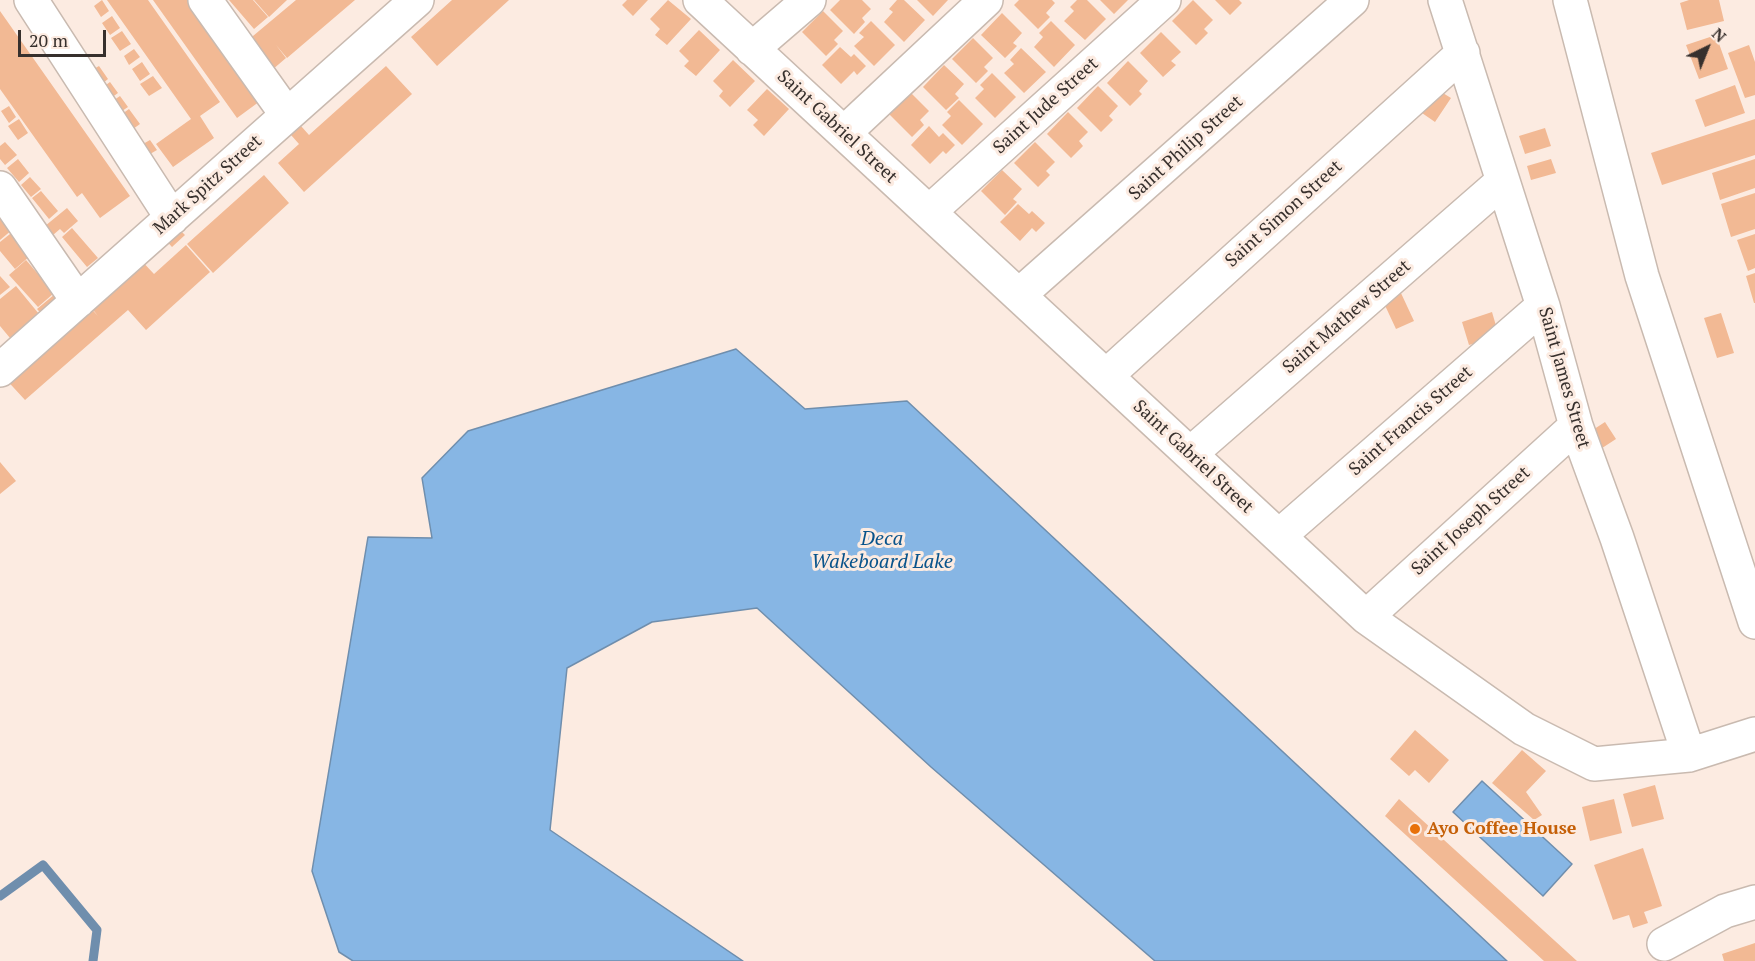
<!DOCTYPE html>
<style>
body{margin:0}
#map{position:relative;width:1755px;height:961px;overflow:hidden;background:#fcebe1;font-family:"PT Serif",serif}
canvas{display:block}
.north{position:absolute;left:1677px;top:18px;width:60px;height:60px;-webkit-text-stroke:4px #fcebe1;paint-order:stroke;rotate:43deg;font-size:16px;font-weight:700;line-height:24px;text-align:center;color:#37302d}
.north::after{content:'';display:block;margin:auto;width:21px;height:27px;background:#37302d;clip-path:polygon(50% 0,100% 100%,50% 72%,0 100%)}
.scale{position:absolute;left:18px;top:30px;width:88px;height:27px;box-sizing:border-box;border:3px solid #37302d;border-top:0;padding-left:8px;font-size:18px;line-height:21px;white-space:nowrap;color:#37302d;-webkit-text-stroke:4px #fcebe1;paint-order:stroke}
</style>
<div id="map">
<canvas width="1755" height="961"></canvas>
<div class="north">N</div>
<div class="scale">20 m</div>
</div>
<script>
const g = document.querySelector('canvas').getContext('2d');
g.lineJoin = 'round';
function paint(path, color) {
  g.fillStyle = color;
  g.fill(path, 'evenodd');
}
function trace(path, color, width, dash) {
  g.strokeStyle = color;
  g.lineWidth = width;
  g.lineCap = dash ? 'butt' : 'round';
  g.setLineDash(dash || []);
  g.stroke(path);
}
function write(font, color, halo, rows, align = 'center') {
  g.font = font + ' "PT Serif",serif';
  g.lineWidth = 6;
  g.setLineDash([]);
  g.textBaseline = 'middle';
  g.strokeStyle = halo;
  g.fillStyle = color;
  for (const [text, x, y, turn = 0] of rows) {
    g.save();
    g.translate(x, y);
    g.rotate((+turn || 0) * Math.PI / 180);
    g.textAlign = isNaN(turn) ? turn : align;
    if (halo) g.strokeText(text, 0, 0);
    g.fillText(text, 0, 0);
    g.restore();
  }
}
const water = new Path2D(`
 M736,349l69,60 102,-8 600,560h-352l-224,-194 -174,-159 -105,14 -85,46 -17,162 193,131h-390l-14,-9 -27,-81 56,-334 64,1 -10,-60 46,-47z
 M1482,781l90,83 -29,32 -90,-84z`);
const stream = new Path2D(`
 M0,896l43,-31 54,65 -4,31`);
const building = new Path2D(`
 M102,0l7,11 -8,6 -7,-11z
 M107,0h41l72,102 -20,14 14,22 -41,29 -17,-23 35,-25z
 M153,0h46l68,96 -30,22z
 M229,0h24l15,17 -14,12z
 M254,0h33l-18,17z
 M296,0h59l-68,58 -11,-13 10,13 -14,12 -25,-29z
 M452,0h57l-72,66 -26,-29z
 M627,0h21l-15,16 -11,-11z
 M668,0l23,19 -24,26 -12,-10 5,-6 -10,-10z
 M840,0h22l9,9 -9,9 3,4 -11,12 -24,-24z
 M897,0h7l21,20 -21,22 -20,-20 9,-10 -4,-3z
 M917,0h31l-15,16z
 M1019,0h33l3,3 -9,10 4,4 -12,12 -24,-24z
 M1077,0h10l19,19 -21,21 -21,-19 10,-10 -4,-4z
 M1100,0h28l-14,14z
 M1193,0l20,20 -9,9 4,4 -12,12 -24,-24z
 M1215,0h24l3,3 -12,12z
 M1689,0h30l5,21 -37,9 -7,-27z
 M0,11l130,185 -30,22 -18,-25 -5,4 -77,-108z
 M823,11l20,20 -9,9 4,4 -12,12 -24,-24z
 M1002,13l20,20 -9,10 4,3 -12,12 -24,-23z
 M112,16l8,12 -10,7 -8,-12z
 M871,21l24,24 -21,21 -20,-20 10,-9 -5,-4z
 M1051,21l24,24 -21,22 -20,-20 9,-10 -4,-4z
 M699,30l21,20 -24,26 -12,-10 5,-5 -10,-10z
 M122,31l9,13 -11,7 -9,-13z
 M1161,32l20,20 -10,9 5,4 -13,12 -23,-24z
 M1716,35l12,34 -29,10 -13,-34z
 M973,38l20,20 -9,9 4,4 -12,12 -24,-24z
 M1749,45l6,17v33l-10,3 -17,-45z
 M840,47l11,10 3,-3 12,12 -9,9 -3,-4 -13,13 -19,-19z
 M1021,48l25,24 -22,21 -20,-20 10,-9 -4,-4z
 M134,49l6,8 -11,8 -5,-9z
 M733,60l22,21 -25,26 -11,-11 4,-5 -10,-10z
 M1128,61l20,20 -9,10 3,3 -12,12 -23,-23z
 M142,62l8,12 -10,7 -8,-12z
 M944,65l20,19 -9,10 4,4 -13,12 -23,-23z
 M99,66l9,13 -6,5 -10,-14z
 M386,66l26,28 -108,98 -26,-29 21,-19 -16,-18 10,-9 16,18z
 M992,73l24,24 -21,21 -20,-20 9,-9 -4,-4z
 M153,76l9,12 -13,8 -9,-12z
 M110,82l8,11 -7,5 -8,-11z
 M1735,85l10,28 -40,14 -10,-27z
 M1098,86l20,20 -9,10 4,4 -12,12 -24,-24z
 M767,89l22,20 -25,27 -11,-11 5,-5 -11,-10z
 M1438,90l13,8 -16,24 -13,-9z
 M909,91l20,20 -9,9 4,5 -12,12 -24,-24z
 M120,96l8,11 -6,4 -8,-11z
 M959,100l24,24 -21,21 -20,-20 9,-9 -4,-4z
 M9,106l7,11 -7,6 -8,-12z
 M129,109l11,15 -7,5 -11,-15z
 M1068,112l20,20 -9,9 4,5 -12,12 -24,-24z
 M19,119l9,14 -10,7 -10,-14z
 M1755,119v36l-93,30 -11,-32z
 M929,126l10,11 4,-4 12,12 -9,9 -3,-3 -13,13 -19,-19z
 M1545,128l6,18 -26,8 -6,-18z
 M150,140l7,10 -7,4 -7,-10z
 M5,142l12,13 -12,10 -5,-6v-13z
 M1035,142l20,20 -9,9 4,4 -12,12 -24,-24z
 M18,159l11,14 -10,9 -12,-14z
 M1551,159l5,14 -25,7 -4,-14z
 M1755,159v29l-35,12 -8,-27z
 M1002,170l20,19 -9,10 4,3 -12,13 -24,-24z
 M264,175l25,28 -76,70 -26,-29z
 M30,177l11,12 -10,8 -10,-12z
 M41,191l17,20 -9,8 -17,-21z
 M1755,193v36l-24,8 -10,-33z
 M1018,204l11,10 3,-3 13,12 -9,9 -4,-4 -12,13 -20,-19z
 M67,208l11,13 -14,12 -4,-4 -7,6 -8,-9z
 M8,212l11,12 -19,16v-22z
 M170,220l15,15 -13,12 -14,-15z
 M20,226l18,23 -23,20 -15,-18v-9z
 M72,228l26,30 -11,9 -25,-30z
 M1755,234v34l-7,3 -11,-31z
 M186,245l24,27 -64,58 -18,-20 -103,90 -23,-25 83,-73 13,14 -12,-15 52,-44 16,17z
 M26,260l12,14 7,-6 16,19 -23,20 -29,-32z
 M1755,273v30h-1l-8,-27z
 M0,276l10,11 -10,8z
 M16,286l23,28 -29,24 -10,-12v-27z
 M61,289l-12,33 -12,-13z
 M1400,291l14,30 -18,8 -14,-30z
 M1492,312l7,24 -30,9 -7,-23z
 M1721,313l13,40 -17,5 -13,-40z
 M1605,422l11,17 -20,13 -11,-17z
 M0,462l16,19 -16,13z
 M1415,730l34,30 -20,23 -14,-13 -6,6 -19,-17z
 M1522,750l24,21 -20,21 16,23 -8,5 -42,-37z
 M1655,785l9,34 -32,8 -9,-33z
 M1399,799l178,162h-33l-159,-145z
 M1614,799l8,34 -32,8 -8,-34z
 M1643,848l19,58 -18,6 4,11 -15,5 -4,-13 -16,5 -19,-55z
 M1755,943v18h-31l-2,-7z`);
const minor = new Path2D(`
 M31,0l141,218
 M205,0l82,115
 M700,0l666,617 158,112 70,35 95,-9 66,-21
 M1445,0l98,306 33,120 41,112 72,217
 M1570,0l72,276 113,346
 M752,49l57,-49
 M844,133l142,-133
 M0,188l78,113
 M929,212l235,-212
 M1019,295l333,-295
 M0,370l417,-370
 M1106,376l357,-323
 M1190,454l313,-273
 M1279,536l264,-230
 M1366,617l210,-191
 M1664,944l61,-33 30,-9`);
const markers = [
 [1415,829,6,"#e8710a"]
];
const streetNames = [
 ["Saint Jude Street",1046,106,-42],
 ["Saint Gabriel Street",837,127,43],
 ["Saint Philip Street",1186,148,-42],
 ["Mark Spitz Street",208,185,-42],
 ["Saint Simon Street",1284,214,-42],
 ["Saint Mathew Street",1347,317,-41],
 ["Saint James Street",1564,378,74],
 ["Saint Francis Street",1411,421,-41],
 ["Saint Gabriel Street",1193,457,43],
 ["Saint Joseph Street",1471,521,-42]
];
const foodNames = [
 ["Ayo Coffee House",1427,829]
];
const waterNames = [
 ["Deca",882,539],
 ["Wakeboard Lake",882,562]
];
paint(water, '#87b6e4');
trace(water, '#6f8ead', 1.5);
trace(stream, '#6f8ead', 9);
paint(building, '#f2b994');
trace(minor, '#c9bab0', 36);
trace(minor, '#fff', 33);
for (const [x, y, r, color] of markers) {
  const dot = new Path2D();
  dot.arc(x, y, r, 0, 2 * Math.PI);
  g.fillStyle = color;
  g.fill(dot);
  trace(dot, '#fcebe1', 2);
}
write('18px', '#37302d', '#fcebe1', streetNames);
write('bold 18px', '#c56008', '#fcebe1', foodNames, 'left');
write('italic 20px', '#08538b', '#fcebe1', waterNames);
</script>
